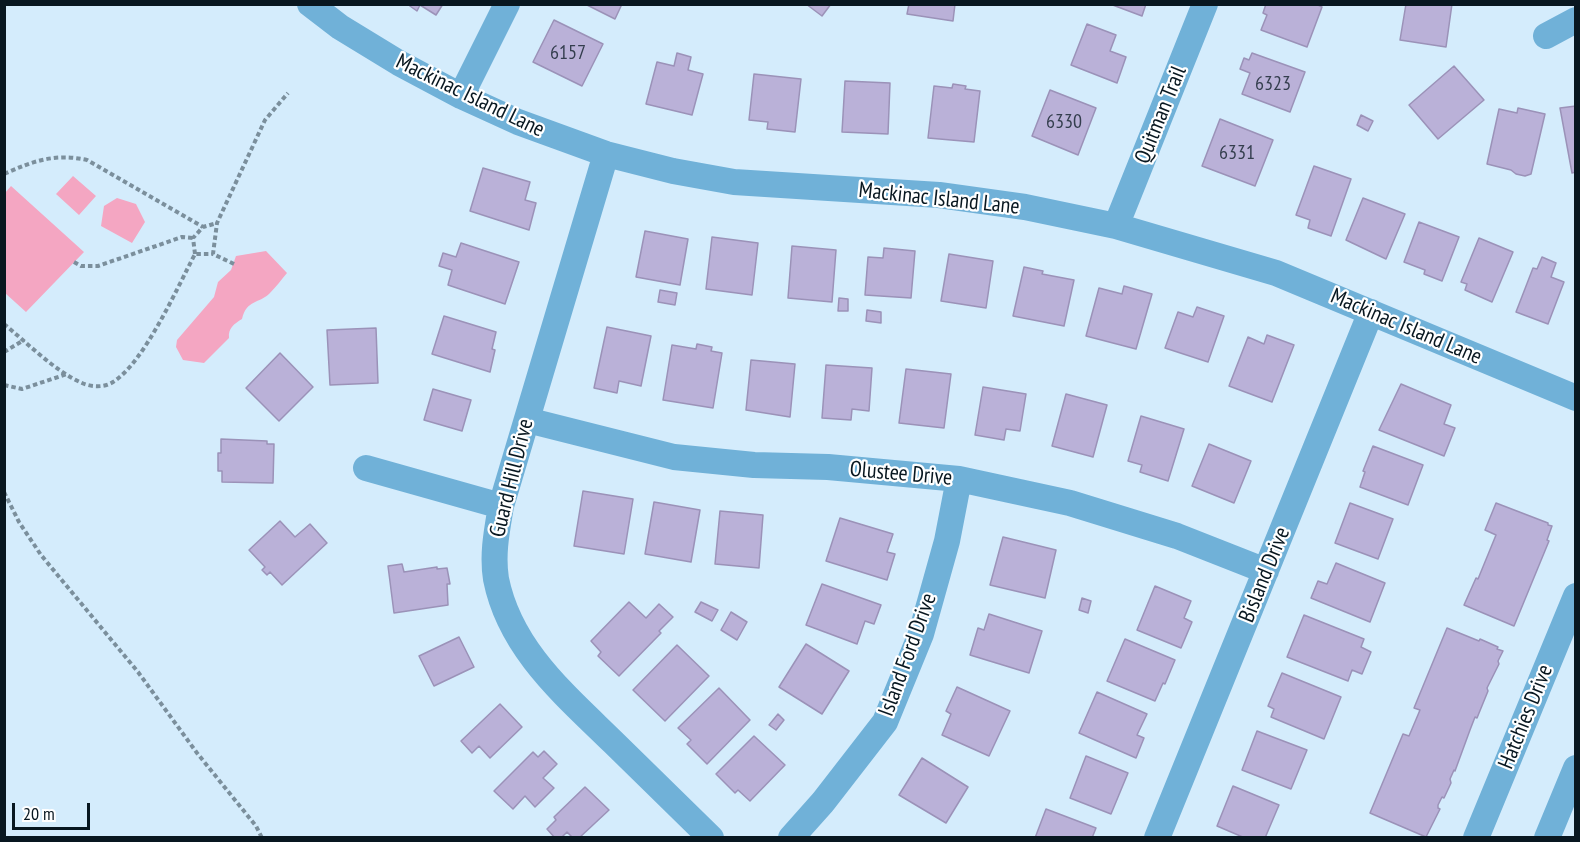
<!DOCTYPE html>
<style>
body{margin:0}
#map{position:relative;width:1580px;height:842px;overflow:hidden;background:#d4ecfc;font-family:"PT Sans Narrow",sans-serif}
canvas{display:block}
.frame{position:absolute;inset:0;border:6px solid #081720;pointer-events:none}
.scale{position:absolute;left:12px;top:803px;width:78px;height:27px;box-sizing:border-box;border:3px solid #081720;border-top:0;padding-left:8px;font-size:18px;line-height:21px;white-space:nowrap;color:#081720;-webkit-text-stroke:4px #fff;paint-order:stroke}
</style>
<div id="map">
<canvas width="1580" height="842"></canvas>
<div class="frame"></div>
<div class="scale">20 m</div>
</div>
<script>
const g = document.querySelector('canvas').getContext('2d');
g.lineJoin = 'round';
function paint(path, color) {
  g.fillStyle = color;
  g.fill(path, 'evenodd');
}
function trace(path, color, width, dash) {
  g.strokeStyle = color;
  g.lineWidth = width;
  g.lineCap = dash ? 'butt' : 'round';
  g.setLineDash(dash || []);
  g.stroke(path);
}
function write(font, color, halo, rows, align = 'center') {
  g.font = font + ' "PT Sans Narrow",sans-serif';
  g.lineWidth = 4.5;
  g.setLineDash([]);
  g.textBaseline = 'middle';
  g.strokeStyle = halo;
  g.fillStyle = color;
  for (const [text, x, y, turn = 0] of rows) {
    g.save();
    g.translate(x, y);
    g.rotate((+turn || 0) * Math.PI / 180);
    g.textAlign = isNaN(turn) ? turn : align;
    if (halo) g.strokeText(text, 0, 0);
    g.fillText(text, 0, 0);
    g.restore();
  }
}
const green = new Path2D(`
 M73,176l23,20 -17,19 -23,-21z
 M11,186l73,66 -58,60 -21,-19v-100z
 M117,198l19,6 9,18 -13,21 -31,-17 3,-20z
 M266,251l21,22c-6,7 -11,14 -17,20 -11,11 -23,6 -28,26 -8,5 -14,9 -13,19l-25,25 -21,-3 -7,-13 1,-7 37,-43 4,-15 13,-12 5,-14z`);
const building = new Path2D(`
 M407,4h36l-7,11 -16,-10 -3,6z
 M585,4h37l-7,15z
 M806,4h25l-9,12z
 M909,4h46l-2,17 -46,-7z
 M1110,4h36l-4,12z
 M1266,4h50l6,3 -15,40 -46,-17 6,-15 -4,-2z
 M1406,4h46l-6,43 -46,-7z
 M554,20l49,24 -21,42 -49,-24z
 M1087,24l29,11 -6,16 16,6 -9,26 -46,-18z
 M677,53l14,4 -3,13 15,4 -11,41 -46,-11 11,-42 17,4z
 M1252,53l53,19 -15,40 -48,-18 8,-21 -10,-4 4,-11 5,2z
 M1454,66l30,34 -46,39 -29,-34z
 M754,74l47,5 -6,53 -28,-3 1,-7 -19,-2z
 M845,81l45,2 -2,51 -46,-2z
 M953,84l13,2 -1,3 15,2 -6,51 -46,-4 6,-52 18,2z
 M1050,90l46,18 -18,47 -46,-19z
 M1576,106v66l-4,1 -12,-65z
 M1518,108l27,6 -14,60 -6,2 -9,-2 -5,-4 -24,-6 12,-55 18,4z
 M1361,115l12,6 -5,10 -11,-6z
 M1220,119l53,21 -18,46 -53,-20z
 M1314,166l37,13 -20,57 -23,-8 2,-8 -14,-5z
 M483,168l47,14 -5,18 11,3 -7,27 -59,-19z
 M1363,198l42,16 -19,45 -40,-19z
 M1419,222l40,15 -17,44 -18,-7 1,-4 -21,-8z
 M645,231l43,8 -8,46 -44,-8z
 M712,237l46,6 -6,52 -46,-6z
 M1479,238l34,14 -21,50 -27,-12 2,-6 -6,-2z
 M461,243l58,19 -14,42 -57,-19 4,-15 -13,-4 4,-13 13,4z
 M792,246l44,4 -4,52 -44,-4z
 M884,248l31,3 -4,47 -46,-3 3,-38 15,1z
 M949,254l44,7 -7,47 -45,-7z
 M1542,257l14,6 -5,14 13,5 -16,42 -32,-12 17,-44 4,1z
 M1024,267l19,4 -1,3 32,6 -10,46 -51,-10z
 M1124,286l28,8 -16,55 -50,-13 13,-48 23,6z
 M660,290l17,3 -2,12 -17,-3z
 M839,298l9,1v12h-10z
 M1197,307l27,9 -16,46 -43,-14 13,-36 15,5z
 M867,310l14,2v11l-15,-2z
 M444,316l52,16 -4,17 3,1 -5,22 -58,-18z
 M607,327l44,9 -10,50 -22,-5 -2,12 -23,-5z
 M376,328l2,55 -48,2 -3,-55z
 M1267,335l27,10 -22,57 -43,-16 19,-49 16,7z
 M697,344l15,3 -1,4 11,2 -9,55 -50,-8 9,-55 24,4z
 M280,353l33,34 -34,34 -33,-33z
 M751,360l44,4 -5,53 -44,-7z
 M826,365l46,3 -3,43 -17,-2 -1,11 -29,-2z
 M906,369l45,5 -7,54 -45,-5z
 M1401,384l50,21 -7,19 11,4 -11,28 -65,-26z
 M983,387l43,7 -6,37 -14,-2 -2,11 -29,-5z
 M433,389l38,11 -9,31 -38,-11z
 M1066,394l41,11 -14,52 -41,-11z
 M1141,416l43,13 -16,52 -28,-9 2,-7 -14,-4z
 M221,439l46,2v3h7l-1,39 -51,-1v-11h-4v-18h3z
 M1209,444l42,17 -17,42 -42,-17z
 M1373,446l50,19 -15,40 -48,-18 5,-15 -2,-1z
 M583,491l50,8 -9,55 -50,-8z
 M654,502l46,8 -9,52 -46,-8z
 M1350,503l43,16 -15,40 -43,-16z
 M1496,503l52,20v2l4,1 -5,14 2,1 -35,85 -50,-21 12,-27 2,1 18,-44 -11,-5z
 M720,511l43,4 -4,53 -44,-4z
 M840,518l53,16 -6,18 8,2 -8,26 -61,-19z
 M280,521l15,16 15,-13 17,19 -45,42 -12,-13 -3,3 -5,-5 3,-3 -16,-17z
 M1003,537l53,13 -11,48 -55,-13z
 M1336,563l49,20 -15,39 -59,-24 7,-17 9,3z
 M402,564l2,8 33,-5v2l10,-1 3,16h-3l1,21 -54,8 -6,-47z
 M822,584l59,21 -7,19 -9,-3 -8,23 -51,-19z
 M1155,586l36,15 -7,17 8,4 -11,26 -44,-18z
 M1082,598l9,3 -3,12 -9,-3z
 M629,602l17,16 13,-14 14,13 -14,14 2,2 -42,43 -21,-20 3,-4 -10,-11z
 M701,602l17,8 -6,11 -17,-9z
 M731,612l16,10 -10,18 -16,-10z
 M989,614l53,17 -13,42 -59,-18 8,-27 6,2z
 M1304,615l60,24 -3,8 10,5 -9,22 -10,-4 -4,11 -61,-24z
 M1447,628l32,13 1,-2 18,8 -1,2 6,2 -5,10 1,3 -12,24 1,3 -11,27 -2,-1 -5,13 -15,41 -1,-1 -4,9 1,4 -7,15 -2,-1 -4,8v3l2,1 -14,28 -56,-24 33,-79 6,2 11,-26 -6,-2z
 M459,637l15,30 -40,19 -15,-30z
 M1125,639l50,21 -10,24 -2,-1 -8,18 -48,-20z
 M806,644l43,27 -27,43 -43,-27z
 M677,645l32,31 -44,45 -32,-31z
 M1282,673l59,24 -17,42 -53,-22 3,-8 -6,-3z
 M957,687l53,24 -21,45 -47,-21 9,-21 -5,-3z
 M719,688l31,32 -43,44 -20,-20 4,-4 -13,-12z
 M1097,692l50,22 -10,21 7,3 -8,20 -57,-25z
 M500,704l22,23 -32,31 -11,-12 -7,7 -11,-12z
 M778,714l6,6 -8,10 -7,-5z
 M1257,731l50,19 -16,39 -49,-19z
 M754,736l31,29 -35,36 -12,-11 -3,3 -19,-19z
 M544,751l13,13 -14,14 11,10 -19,19 -10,-11 -12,13 -19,-18 39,-39 5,5z
 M1086,756l42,17 -17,41 -41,-16z
 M922,758l46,29 -22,36 -47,-28z
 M1233,786l46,19 -14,33h-20l-28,-12z
 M585,787l24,23 -30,28h-6l-6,-6 -6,6h-6l-8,-9 9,-9 -2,-3z
 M1046,809l50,19 -4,10h-57z`);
const path = new Path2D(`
 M4,174c29,-13 51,-21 83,-14l116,67
 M195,254l-2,-16 10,-11 14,-4
 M74,262l7,4h17l84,-29 11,1
 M234,264l-21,-10 4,-31 48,-103 23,-27
 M4,324c22,18 52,48 78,59 9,4 22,5 31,-1 31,-19 64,-94 82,-128h18
 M4,352l20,-12
 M4,385l18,4 45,-15
 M4,492l15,30 22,33 97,117 59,81 59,73 6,12`);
const street = new Path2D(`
 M310,4l30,23 59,36 62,33 57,26 88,32 67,17 61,11 205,13 86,12 91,19 160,47 300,125
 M1546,36l30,-16
 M461,96l46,-92
 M606,154l-105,352c-4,24 -9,48 -5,73 14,70 68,115 117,163 33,32 65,64 98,96
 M1116,226l89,-222
 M527,420l147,37 80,8 74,2 131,12 111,24 107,33 89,35
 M366,468l135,38
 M791,838l32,-36 62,-80 36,-88 26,-93 12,-62
 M1157,838l214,-526
 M1476,838l100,-242
 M1547,838l29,-70`);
const numberNames = [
 ["6157",568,53],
 ["6323",1273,84],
 ["6330",1064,122],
 ["6331",1237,153]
];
const streetNames = [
 ["Mackinac Island Lane",470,96,26],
 ["Quitman Trail",1161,115,-68],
 ["Mackinac Island Lane",939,199,6],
 ["Mackinac Island Lane",1406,327,23],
 ["Olustee Drive",901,474,5],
 ["Guard Hill Drive",512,478,-76],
 ["Bisland Drive",1265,575,-68],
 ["Island Ford Drive",908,655,-70],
 ["Hatchies Drive",1526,717,-68]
];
paint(green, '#f4a6c2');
paint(building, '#bab1d8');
trace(building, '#9b92b8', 1.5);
trace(path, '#7b8f9c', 4, [4.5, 3]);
trace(street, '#70b1d8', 26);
write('20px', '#343e4e', null, numberNames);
write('22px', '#081720', '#fff', streetNames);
</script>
